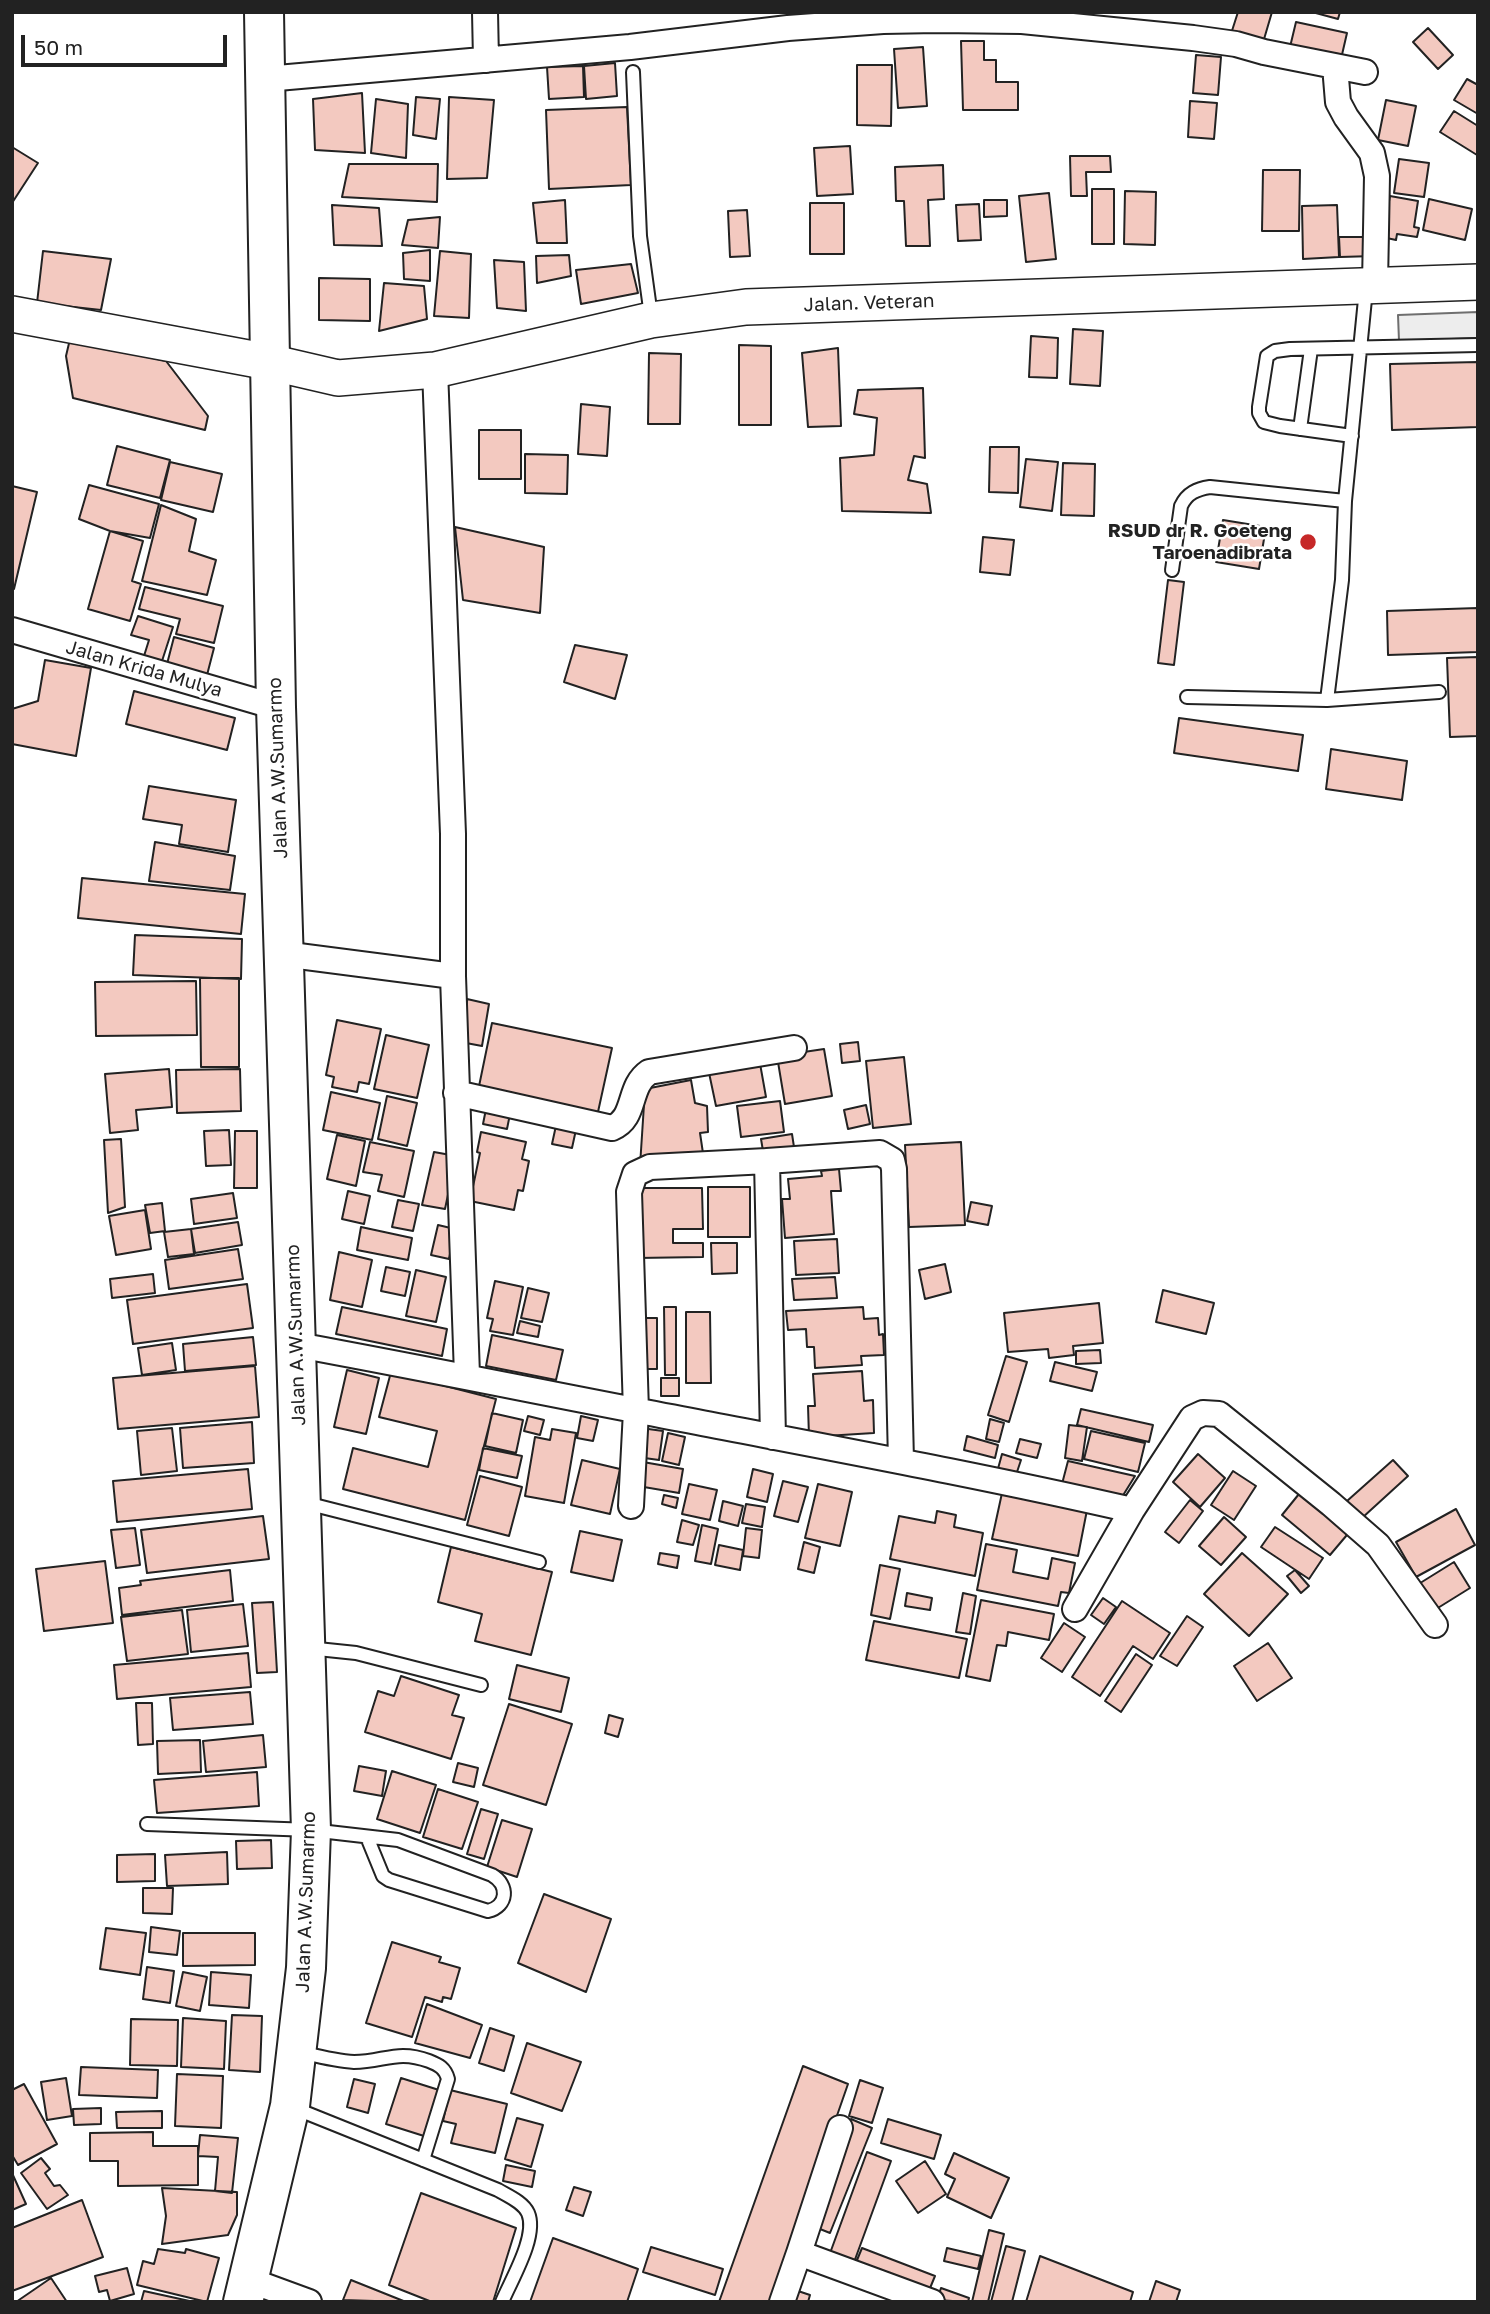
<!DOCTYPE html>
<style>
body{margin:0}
#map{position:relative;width:1490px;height:2314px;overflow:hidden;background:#fff;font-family:"Golos Text",sans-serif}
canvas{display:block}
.frame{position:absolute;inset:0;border:14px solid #222;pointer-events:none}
.scale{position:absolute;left:21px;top:35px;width:206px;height:32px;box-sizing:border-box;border:4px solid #222;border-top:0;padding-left:9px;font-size:21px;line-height:24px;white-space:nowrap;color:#222;-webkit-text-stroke:5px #fff;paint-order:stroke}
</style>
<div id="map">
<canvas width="1490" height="2314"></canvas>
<div class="frame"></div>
<div class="scale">50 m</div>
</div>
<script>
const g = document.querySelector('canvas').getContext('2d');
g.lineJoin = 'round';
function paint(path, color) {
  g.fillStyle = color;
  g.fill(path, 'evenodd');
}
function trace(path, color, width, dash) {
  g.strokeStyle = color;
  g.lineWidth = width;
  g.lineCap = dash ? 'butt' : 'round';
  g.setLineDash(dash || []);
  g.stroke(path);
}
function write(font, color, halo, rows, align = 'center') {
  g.font = font + ' "Golos Text",sans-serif';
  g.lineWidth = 5;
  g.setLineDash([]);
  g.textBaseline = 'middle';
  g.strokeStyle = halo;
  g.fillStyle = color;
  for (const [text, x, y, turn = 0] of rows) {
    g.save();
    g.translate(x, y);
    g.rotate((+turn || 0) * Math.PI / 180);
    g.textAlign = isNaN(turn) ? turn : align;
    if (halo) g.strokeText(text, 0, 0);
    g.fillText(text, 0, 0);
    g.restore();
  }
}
const parking = new Path2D(`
 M1478,312v26l-79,3 -1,-26z`);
const building = new Path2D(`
 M1238,12h34l-10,34 -32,-9z
 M1312,12h28l-2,7z
 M1296,22l51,11 -6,26 -51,-12z
 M1428,28l25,27 -15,14 -25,-27z
 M961,41h23v19h12v22h22v28h-55z
 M923,47l4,59 -29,2 -4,-59z
 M1196,55l25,2 -3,38 -25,-2z
 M615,63l2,33 -31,3 -2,-33z
 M857,65h35l-1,61 -34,-1z
 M583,66l1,31 -35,2 -2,-32z
 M1467,79l11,6v29l-24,-14z
 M362,93l3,60 -50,-3 -2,-51z
 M416,97l24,2 -4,40 -23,-4z
 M449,97l45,3 -7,78 -40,1z
 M376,99l32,5 -2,54 -35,-5z
 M1386,100l30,6 -8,40 -30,-6z
 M1190,101l27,2 -3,36 -26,-2z
 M627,107l4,78 -82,4 -3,-79z
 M1454,111l24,15 -1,29 -37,-23z
 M850,146l3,48 -36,2 -3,-48z
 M12,147l26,16 -26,40z
 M1070,156h40l1,16h-25l1,24h-16z
 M1399,159l30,4 -5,34 -30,-4z
 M349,164h89l-1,38 -95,-5z
 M943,165l1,34 -16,1 2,46h-24l-2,-45h-8l-1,-34z
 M1263,170h37l-1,61h-37z
 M1092,189h22v55h-22z
 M1125,191l31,1 -1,53 -31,-1z
 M1049,193l7,66 -30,3 -7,-66z
 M1390,196l28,5 -4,26 5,1 -2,9 -20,-3 -1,6 -14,-3z
 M1429,199l43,10 -7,31 -42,-10z
 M565,200l2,43h-30l-4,-40z
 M984,200h23v16l-23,1z
 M810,203h34v51h-34z
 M979,204l2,36 -23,1 -2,-36z
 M332,205l47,3 3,38 -48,-1z
 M1337,205l2,52 -36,2 -1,-53z
 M747,210l3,46 -20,1 -2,-46z
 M440,217l-2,31 -36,-3 6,-25z
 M1339,237h35v19l-34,1z
 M430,250v31l-26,-2 -1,-26z
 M43,251l68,8 -10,51 -64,-7z
 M440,251l31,3 -2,64 -35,-2z
 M569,255l2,21 -34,7 -1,-27z
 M494,260l30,2 2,49 -29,-3z
 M631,264l7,29 -57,11 -5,-34z
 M319,278l51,1v42l-51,-1z
 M384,283l40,3 3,33 -48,12z
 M1073,329l30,2 -3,55 -30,-2z
 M1031,336l27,2 -1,40 -28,-1z
 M70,339l96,22 42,55 -3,14 -132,-32 -7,-42z
 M739,345l32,1v79h-32z
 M838,348l3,78 -33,1 -6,-74z
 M649,353l32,1 -1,70h-32z
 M1478,362v65l-86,3 -2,-66z
 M923,388l2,70 -11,-2 -6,24 19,4 4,29 -89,-2 -2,-53 34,-3 3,-37 -23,-4 4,-24z
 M581,404l29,3 -3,49 -29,-2z
 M479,430h42v49h-42z
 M117,446l53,14 -10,38 -53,-13z
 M990,447h29l-1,46 -29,-1z
 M525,454l43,1 -1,39 -42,-1z
 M1026,459l32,3 -6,49 -32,-4z
 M170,462l52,12 -9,38 -52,-12z
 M1063,463l32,1 -1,52 -33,-1z
 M89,485l70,19 -9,34 -40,-7 -31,-12z
 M12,486l25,6 -23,97h-2z
 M161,505l35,14 -7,32 27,9 -9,35 -65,-14z
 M1223,520l43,7 -7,42 -43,-7z
 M455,527l89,20 -4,66 -77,-13z
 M110,531l33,10 -11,40 9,3 -11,37 -42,-12z
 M983,537l31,3 -4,35 -30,-3z
 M1168,580l16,2 -10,83 -16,-2z
 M145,587l78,19 -9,37 -38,-9 4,-15 -41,-10z
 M1478,608v44l-90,3 -1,-44z
 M138,616l35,11 -11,34 -18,-5 5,-16 -18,-5z
 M174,637l40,11 -7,27 -40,-11z
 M575,645l52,10 -12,44 -51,-17z
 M1478,657v79l-28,1 -3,-79z
 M45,660l46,8 -15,88 -64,-12v-35l26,-8z
 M134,691l101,27 -8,32 -101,-26z
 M1179,718l124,17 -5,36 -124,-18z
 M1331,749l76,12 -5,39 -76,-11z
 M149,786l87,14 -8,52 -49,-8 3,-19 -39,-6z
 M155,842l80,14 -5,34 -81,-9z
 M82,878l163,16 -4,40 -163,-16z
 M135,935l107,4 -1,40 -108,-4z
 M200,978h39v89h-38z
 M196,981l1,54 -101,1 -1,-54z
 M467,999l22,5 -7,42 -16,-3z
 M337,1020l44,9 -12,55 -10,-2 -2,10 -25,-5 2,-10 -8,-2z
 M492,1023l120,25 -16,73 -119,-25z
 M386,1035l43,10 -12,53 -43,-9z
 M858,1042l2,19 -18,2 -2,-19z
 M824,1049l8,47 -47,8 -8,-48z
 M904,1057l7,67 -38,4 -7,-67z
 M759,1058l7,39 -50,9 -8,-38z
 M169,1069l3,38 -36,3 2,20 -28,3 -5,-59z
 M240,1069l1,42 -64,2 -1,-43z
 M691,1080l4,23 12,3 1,26 -8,1 4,27 -64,6 5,-77z
 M331,1092l49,11 -8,37 -49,-10z
 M387,1096l30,7 -10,43 -29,-7z
 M780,1101l4,31 -43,5 -4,-31z
 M487,1104l24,5 -4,20 -24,-5z
 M866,1105l4,19 -22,5 -4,-19z
 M557,1121l20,4 -5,23 -20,-4z
 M229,1130l2,35 -25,1 -2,-35z
 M235,1131h22v57h-23z
 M481,1132l45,10 -4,17 7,2 -6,30 -5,-1 -4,20 -44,-9 10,-48 -3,-1z
 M792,1134l2,13 -31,4 -2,-12z
 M337,1135l28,6 -9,45 -29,-7z
 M121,1139l4,68 -17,6 -4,-73z
 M370,1142l44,9 -10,46 -26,-6 4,-16 -19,-3z
 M961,1142l4,83 -56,2 -4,-82z
 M434,1152l22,4 -11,53 -23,-4z
 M839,1169l2,22h-10l3,43 -49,4 -3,-39h8l-2,-20 34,-3 -1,-5z
 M708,1187h42v50h-42z
 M637,1188h65l1,41h-30v14h30v14l-66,1z
 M348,1191l22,5 -6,28 -22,-5z
 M233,1193l4,25 -43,6 -3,-25z
 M398,1200l21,4 -6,27 -21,-4z
 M971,1202l21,4 -4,19 -21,-4z
 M162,1203l3,28 -15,2 -5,-28z
 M145,1210l6,39 -35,6 -7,-39z
 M238,1222l4,23 -47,8 -4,-24z
 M438,1225l17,4 -6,30 -18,-4z
 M361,1227l51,11 -4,22 -51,-10z
 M191,1229l3,25 -26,3 -4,-25z
 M837,1239l2,34 -43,2 -2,-34z
 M711,1243h26v30l-25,1z
 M238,1249l5,30 -74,10 -4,-29z
 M339,1252l33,8 -10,47 -32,-7z
 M945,1264l6,28 -26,7 -6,-29z
 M386,1267l24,5 -5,24 -24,-5z
 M416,1270l30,7 -10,45 -30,-6z
 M153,1274l2,19 -43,5 -2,-19z
 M835,1277l2,21 -43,2 -2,-21z
 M495,1281l28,6 -10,48 -23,-4 3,-12 -6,-1z
 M247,1284l6,44 -120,16 -6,-44z
 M528,1288l21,5 -7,29 -21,-4z
 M1163,1290l51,13 -8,31 -50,-12z
 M1099,1303l4,40 -30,3 1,9 -25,3 -1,-9 -40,3 -4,-39z
 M342,1307l105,22 -5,27 -106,-22z
 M664,1307h12v68h-11z
 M863,1307l1,12 14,-1 1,17 4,-1 1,21 -23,1 1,9 -47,3 -1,-21h-7l-1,-18 -18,1 -2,-19z
 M686,1312h24l1,71h-25z
 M638,1318h19v51h-19z
 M520,1321l20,5 -2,11 -21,-4z
 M492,1335l71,15 -7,30 -70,-14z
 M253,1337l3,28 -71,6 -2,-27z
 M172,1343l4,27 -34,5 -4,-27z
 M1100,1350l1,13 -25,1v-13z
 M1006,1356l21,6 -18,60 -21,-7z
 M1055,1362l42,10 -5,19 -42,-10z
 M255,1366l4,51 -141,12 -5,-51z
 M347,1370l32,8 -13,56 -32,-7z
 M862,1371l2,30 9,-1 1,33 -65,4 -1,-31h7l-2,-32z
 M391,1372l105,27 -31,121 -122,-31 10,-41 75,19 9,-36 -58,-14z
 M661,1378h18v18h-18z
 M1081,1409l72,16 -4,17 -72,-17z
 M492,1413l31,7 -7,33 -31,-7z
 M528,1416l16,4 -4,15 -16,-4z
 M581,1416l17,4 -5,21 -16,-3z
 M990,1419l14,4 -5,19 -13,-3z
 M252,1422l2,41 -71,5 -3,-40z
 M1069,1425l18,2 -5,34 -17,-3z
 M172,1428l5,43 -36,4 -4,-44z
 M641,1428l22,3 -4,29 -22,-3z
 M552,1429l24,4 -12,70 -39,-7 10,-59 15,3z
 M1091,1431l54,12 -7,29 -54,-13z
 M668,1433l17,4 -6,28 -17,-4z
 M967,1436l31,9 -3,13 -31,-8z
 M1020,1439l21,5 -4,14 -21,-5z
 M483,1448l39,8 -5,22 -38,-8z
 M1002,1454l19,6 -7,21 -18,-5z
 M1198,1454l27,24 -25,29 -27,-25z
 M582,1460l38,9 -10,45 -39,-9z
 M1393,1460l15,16 -46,42 -15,-17z
 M1068,1461l67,15 -13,21 -60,-13z
 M643,1462l40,7 -4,24 -41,-7z
 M248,1469l4,40 -135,13 -4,-41z
 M753,1469l20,5 -6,28 -20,-5z
 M1233,1471l23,15 -22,34 -23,-15z
 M480,1476l42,11 -13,49 -42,-11z
 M783,1481l25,6 -10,35 -24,-6z
 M689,1484l28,6 -7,30 -28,-6z
 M818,1484l34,8 -12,54 -35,-8z
 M1303,1489l49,40 -22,26 -48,-40z
 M1002,1493l85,17 -9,46 -86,-17z
 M664,1495l14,3 -2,10 -14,-4z
 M1190,1500l13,11 -24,32 -14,-11z
 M723,1501l20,5 -5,20 -19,-5z
 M746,1504l19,3 -3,20 -20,-4z
 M1456,1509l19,36 -59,32 -20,-35z
 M937,1511l19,4 -2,12 29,6 -8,43 -85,-17 9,-43 36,7z
 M263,1516l6,43 -122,14 -6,-43z
 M1224,1517l22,20 -25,28 -22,-19z
 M682,1520l17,5 -6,20 -16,-3z
 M702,1525l16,4 -7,35 -16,-3z
 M1275,1527l48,31 -14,21 -48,-32z
 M135,1528l5,37 -24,3 -5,-38z
 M746,1528l16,2 -3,28 -16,-2z
 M580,1531l42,9 -9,41 -42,-9z
 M804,1542l16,5 -6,26 -16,-4z
 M986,1544l31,6 -4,22 35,7 4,-21 23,5 -6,30 -8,-1 -3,14 -81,-16z
 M719,1545l24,5 -3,20 -25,-5z
 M451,1547l101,25 -21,83 -56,-14 7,-27 -44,-12z
 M660,1553l19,3 -2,12 -19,-4z
 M1242,1553l46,41 -39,42 -45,-42z
 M105,1561l8,62 -69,8 -8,-62z
 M1454,1562l16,26 -37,23 -16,-26z
 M880,1565l20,4 -10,50 -19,-4z
 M230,1570l3,31 -111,14 -3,-27 22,-3 -1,-4z
 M1295,1570l14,16 -8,7 -14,-17z
 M907,1593l25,5 -2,12 -25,-4z
 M963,1593l13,3 -6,38 -14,-2z
 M1103,1598l13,9 -12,17 -13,-9z
 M981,1600l73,14 -5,26 -41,-8 -2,14 -9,-1 -7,36 -24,-5z
 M1122,1601l48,32 -17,26 -20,-13 -33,50 -28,-19z
 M273,1602l4,70 -20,1 -5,-70z
 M243,1604l5,42 -57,6 -4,-42z
 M182,1610l6,44 -61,7 -6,-44z
 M1187,1616l16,11 -26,39 -17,-10z
 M874,1621l93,18 -8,39 -93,-18z
 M1064,1623l21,14 -23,35 -21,-14z
 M1268,1643l24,35 -35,23 -23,-35z
 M248,1653l3,34 -134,12 -3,-34z
 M1136,1654l16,11 -31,47 -16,-11z
 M517,1665l52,13 -8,34 -52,-13z
 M401,1676l58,19 -7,20 12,3 -13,41 -86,-27 13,-41 16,5z
 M250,1692l3,32 -80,6 -3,-32z
 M136,1703h16l1,41 -15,1z
 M509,1704l63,20 -26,81 -63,-20z
 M609,1715l14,4 -5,18 -13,-4z
 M263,1735l3,32 -60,5 -3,-31z
 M200,1740l1,32 -43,2 -1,-33z
 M458,1763l20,5 -4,19 -21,-5z
 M359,1766l27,5 -4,25 -28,-5z
 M392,1771l44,14 -16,48 -43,-14z
 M257,1772l2,34 -102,7 -3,-33z
 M438,1789l40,13 -16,47 -39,-12z
 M481,1809l17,5 -14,45 -17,-5z
 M502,1820l30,9 -15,48 -30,-10z
 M271,1840l1,28 -35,1 -1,-28z
 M227,1852l1,32 -61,2 -2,-31z
 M155,1854v27l-38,1v-27z
 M143,1888h30l-1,26 -29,-1z
 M544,1894l67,25 -25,73 -68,-29z
 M151,1927l29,4 -3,24 -28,-3z
 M106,1928l40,5 -6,42 -40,-6z
 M183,1933h72v32l-72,1z
 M392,1942l49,15 -2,5 21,6 -9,31 -8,-2 -1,5 -17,-5 -13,40 -46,-14z
 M147,1967l27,4 -4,32 -27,-4z
 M183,1972l24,5 -7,34 -24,-5z
 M211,1972l40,3 -2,33 -40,-3z
 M427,2004l55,21 -12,33 -55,-15z
 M232,2015l30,1 -2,56 -31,-2z
 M183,2018l43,3 -2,48 -43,-2z
 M131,2019l47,1 -1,46 -47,-1z
 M490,2028l24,8 -10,35 -25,-8z
 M527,2043l54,19 -19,49 -51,-18z
 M803,2066l45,18 -76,218h-53z
 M81,2067l77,3 -1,28 -78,-3z
 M177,2074l46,2 -2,52 -46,-2z
 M66,2078l6,38 -25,4 -6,-38z
 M401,2078l38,12 -15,46 -38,-12z
 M354,2079l21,5 -7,29 -21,-6z
 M860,2080l23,8 -11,35 -23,-7z
 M24,2084l33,60 -39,21 -6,-10v-65z
 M450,2090l57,14 -12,49 -44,-10 5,-19 -13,-3z
 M101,2108v16l-27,1 -1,-16z
 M162,2111v17h-45l-1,-16z
 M517,2118l26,7 -12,42 -26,-8z
 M851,2119l21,9 -42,105 -20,-8z
 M888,2119l53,16 -7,24 -53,-16z
 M153,2132v14h45v39l-80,1v-25h-28v-28z
 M200,2135l38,3 -6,55 -17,-2 3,-34 -20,-1z
 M867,2152l24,9 -38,104 -24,-9z
 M954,2153l55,25 -18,40 -44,-21 8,-18 -10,-5z
 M41,2158l9,11 -5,4 9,13 6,-1 8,10 -21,14 -26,-36z
 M925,2161l21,33 -28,19 -22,-32z
 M506,2165l29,6 -3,16 -29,-6z
 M12,2173l14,31 -14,6z
 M574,2187l17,5 -8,24 -17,-6z
 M162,2188l75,4v23l-9,20 -66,9 4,-28z
 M421,2193l95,35 -23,74h-61l-43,-17z
 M82,2200l21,57 -91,34v-63z
 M989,2230l15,4 -16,68h-16z
 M553,2238l85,31 -11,33h-97z
 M1006,2246l19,5 -13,51h-21z
 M651,2247l72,22 -8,26 -72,-23z
 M862,2248l73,28 -7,17 -73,-28z
 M947,2248l34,8 -3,13 -34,-8z
 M158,2249l27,4 1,-4 33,9 -12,44 -70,-17 6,-24 11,3z
 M1040,2256l93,36 -3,10h-104z
 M127,2268l7,26 -24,7 -3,-11 -8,2 -4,-16z
 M51,2278l16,24h-51z
 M351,2280l55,22 -63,-2z
 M1156,2281l24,9 -4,12h-27z
 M941,2288l28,10 -1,4 -31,-2z
 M792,2289l18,6 -2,7h-20z
 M144,2291l50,11h-53z`);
const lane = new Path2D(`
 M633,72l7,164 11,80
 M1300,429l11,-80
 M1352,436l-72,-10 -16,-4 -5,-9v-6l8,-51 8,-5 15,-2 188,-4
 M1172,570l9,-64c6,-13 16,-17 29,-19l135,14
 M1187,697l140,3 112,-8
 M1327,700l15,-120 3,-79 21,-212
 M306,1503l233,59
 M308,1648l48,5 125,32
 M147,1824l164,6 87,10 94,35c17,10 16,31 -4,36l-99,-31 -6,-4 -16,-39
 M300,2052c17,4 36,9 54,10 30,0 43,-13 75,-1 10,4 16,7 19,18l-25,81
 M294,2108l204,82c10,6 25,12 30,23 10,23 -17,67 -26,89`);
const street = new Path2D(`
 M485,12l1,48
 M1335,66l3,36 8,15 26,36 5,23 -2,108
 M266,79l364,-32 158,-19 95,-7 54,-1 85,1 171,17 43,6 28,8 101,20
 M435,370l18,464v142l14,399
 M12,630l264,77
 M283,954l170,22
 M456,1093l156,35c25,-10 15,-41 37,-56l145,-24
 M297,1345c133,24 266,52 400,77 145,28 291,55 435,88l60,-92 11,-5 16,1 112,90 47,41 57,80
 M773,1437l-6,-276 113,-8 12,7 2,9 7,292
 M631,1506l5,-95 -7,-219 6,-18 15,-7 117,-6
 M1075,1609l57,-99
 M799,2253l41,-125
 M249,2280l60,22
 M782,2302l17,-49 133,49`);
const secondary = new Path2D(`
 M12,314l257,48 69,16 97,-8 216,-50 95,-13 732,-25`);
const primary = new Path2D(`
 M243,2302l47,-196 16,-138 5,-138 -35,-1123 -12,-695`);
const markers = [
 [1308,542,9,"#c62828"]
];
const streetNames = [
 ["Jalan. Veteran",869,303,-2],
 ["Jalan Krida Mulya",144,669,16],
 ["Jalan A.W.Sumarmo",278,768,-92],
 ["Jalan A.W.Sumarmo",296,1335,-92],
 ["Jalan A.W.Sumarmo",306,1902,-88]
];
const poiNames = [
 ["RSUD dr R. Goeteng",1292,531],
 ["Taroenadibrata",1292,553]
];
paint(parking, '#ededed');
trace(parking, '#6f6f6f', 2);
paint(building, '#f3c9c0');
trace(building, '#222', 2);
trace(lane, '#222', 16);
trace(street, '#222', 28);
trace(secondary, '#222', 38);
trace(primary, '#222', 42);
trace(lane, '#fff', 12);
trace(street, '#fff', 24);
trace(secondary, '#fff', 35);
trace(primary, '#fff', 38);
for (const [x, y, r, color] of markers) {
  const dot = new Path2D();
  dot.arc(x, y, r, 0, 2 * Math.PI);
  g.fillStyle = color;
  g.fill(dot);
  trace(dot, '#fff', 2.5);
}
write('19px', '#222', '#fff', streetNames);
write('bold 19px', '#222', '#fff', poiNames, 'right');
</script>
